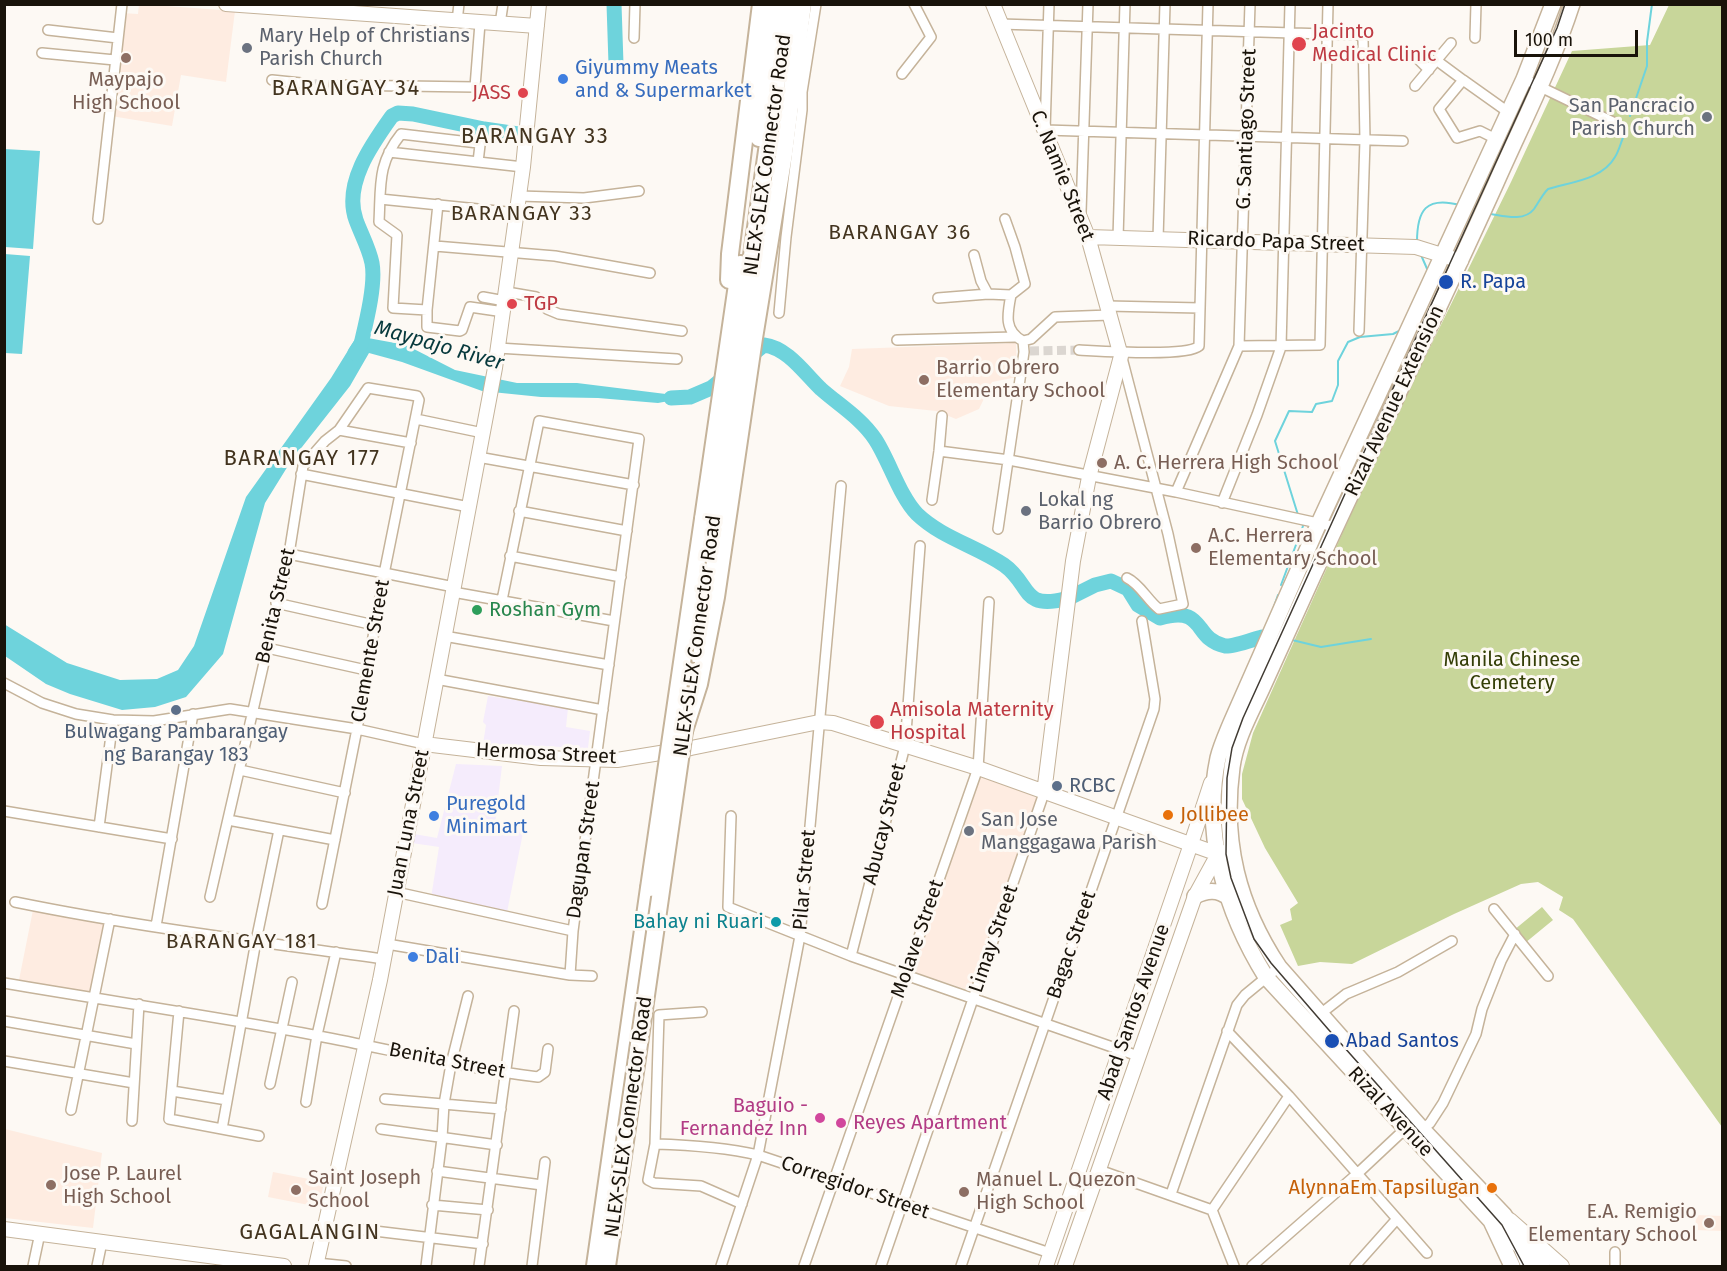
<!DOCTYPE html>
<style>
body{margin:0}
#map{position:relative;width:1727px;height:1271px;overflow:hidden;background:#fdf9f4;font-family:"Fira Sans",sans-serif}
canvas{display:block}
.frame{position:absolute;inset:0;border:6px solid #19130a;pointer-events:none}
.scale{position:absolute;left:1514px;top:30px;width:124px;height:27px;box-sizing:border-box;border:3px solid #19130a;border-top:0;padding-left:8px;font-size:18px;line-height:21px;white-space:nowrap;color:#19130a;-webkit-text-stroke:4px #fdf9f4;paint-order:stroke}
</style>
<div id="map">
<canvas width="1727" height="1271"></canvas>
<div class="frame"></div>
<div class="scale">100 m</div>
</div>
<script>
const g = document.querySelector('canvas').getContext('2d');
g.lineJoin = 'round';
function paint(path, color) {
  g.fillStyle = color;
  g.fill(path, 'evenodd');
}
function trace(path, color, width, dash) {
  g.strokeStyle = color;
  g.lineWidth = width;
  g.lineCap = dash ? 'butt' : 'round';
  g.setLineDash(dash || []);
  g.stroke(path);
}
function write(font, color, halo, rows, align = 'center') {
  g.font = font + ' "Fira Sans",sans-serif';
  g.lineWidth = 6;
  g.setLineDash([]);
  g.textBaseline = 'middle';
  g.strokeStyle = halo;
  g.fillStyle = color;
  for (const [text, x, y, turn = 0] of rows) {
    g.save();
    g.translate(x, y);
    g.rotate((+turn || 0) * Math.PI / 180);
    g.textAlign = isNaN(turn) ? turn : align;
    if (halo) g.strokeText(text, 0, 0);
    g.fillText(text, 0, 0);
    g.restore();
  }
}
const industrial = new Path2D(`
 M488,696l80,12 -2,19 24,4 -2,17 -105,-4 3,-19 -3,-3z
 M456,764l46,2 -7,58 29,4 -17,84 -76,-14 8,-51 -27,-4 2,-9 23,4z`);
const education = new Path2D(`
 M139,4l96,7 -9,71 -45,-7 -9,51 -61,-10 11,-103 16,1z
 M1016,343l1,34 -25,5 -13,27 -23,10 -20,-8 -47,-5 -49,-20 9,-19 3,-18z
 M981,774l59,25 -69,192 -60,-20z
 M33,910l71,13 -14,70 -71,-13z
 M5,1129l97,24 -9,75 -88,-10z
 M273,1172l51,10 -5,25 -51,-10z
 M1696,1215l26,1v15l-27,-1z`);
const green = new Path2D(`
 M1669,5h53v1122l-149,-208 -14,-9 4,-13 -25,-15 -17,2 -67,30 -102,50 -32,-2 -22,4 -18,-41 12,-5 -2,-11 8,-6 -33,-55 -23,-49v-25l11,-41 127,-284 131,-267 61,-131 78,-6z
 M1542,907l11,13 -28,23 -11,-13z`);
const water = new Path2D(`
 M4,149l36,2 -7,98 -28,-2z
 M5,254l25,2 -8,98 -17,-1z
 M357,336l49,9 49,25 62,13h60l113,14 -32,6 -60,-5 -57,-1 -59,-6 -80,-29 -33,-9 -19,33 -59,75 -26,42 -42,151 -37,43 -31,10 -33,3 -52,-16 -24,-10 -41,-28 -1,-32 63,39 53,17 37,-1 21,-9 16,-24 52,-149 85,-119z`);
const stream = new Path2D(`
 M1630,116l17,-50v-24l5,-38
 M1491,214c13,2 33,8 43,-5 5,-7 8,-14 14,-20 22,-7 54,-9 67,-32 4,-6 6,-15 9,-22
 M1417,242c0,-32 9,-46 43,-37
 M1421,255l7,16
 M1298,515l-23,-74 14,-30 23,1 4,-8 16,-3 6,-16v-24l10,-19 12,-5 33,-3 8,-4
 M1281,585l22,-59 -1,-3
 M1271,615l7,-20
 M1292,640l29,7 50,-8`);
const river = new Path2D(`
 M614,4l2,60
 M355,353l6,-9c5,-21 15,-60 11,-81 -3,-15 -11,-29 -16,-43 -13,-36 16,-76 36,-104l6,-3 15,1 71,15 34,5
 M671,398l19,-1 21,-9 53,-43c24,3 41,29 57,44 18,16 40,29 54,50 14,21 25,58 42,75 25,24 59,32 87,51 27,19 17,45 61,34
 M1071,597l24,-12 16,-4 17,8 10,16 22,13c47,-13 32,21 65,28 8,1 29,-7 37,-9`);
const streetTunnel = new Path2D(`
 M301,83l33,2
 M1030,351l49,-1`);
const street = new Path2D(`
 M1049,4l-4,126 358,11
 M457,21l2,-17
 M500,24l3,-20
 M1000,24l358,11
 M48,30l70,8
 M634,38l1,-34
 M1475,38l1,-34
 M42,53l73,7
 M1416,57l13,13
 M1436,60l27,20
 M902,74l29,-37 -17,-33
 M1524,79l91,44
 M272,80l29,3
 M334,85l141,2 5,-64
 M1415,86l36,-43
 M1496,139l-16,-8 -23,7 -18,-29 24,-29 45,32
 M389,152l134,15
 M478,162l2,-17 -2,-2 -77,-9c-24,30 -20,52 -22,88l18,13 -4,73 34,2v17l33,4 2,-1 8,-23 34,5
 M519,196l65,2 55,-7
 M380,199l137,14
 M1081,212l7,-208
 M98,219l24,-215
 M1118,238l7,-234
 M1158,239l7,-235
 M435,246l120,10 95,17
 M974,255l7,26 7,13
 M507,292l29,5 11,12 12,5 123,17
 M483,297l22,4
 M938,298l50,-4 23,1 14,-11 -10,-37 -10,-28
 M1107,306l93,2
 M427,310l11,-106
 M779,313l7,-76 16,-127v-18l14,-88
 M1359,331l6,-191 -2,-101
 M897,340l118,-3
 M1023,341l8,-2 24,-22 55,-2
 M1239,346l81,-1 8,-341
 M498,348l179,11
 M1079,350c21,1 108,7 120,-4l9,-342
 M1122,358l46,176 15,70 -24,5c-11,-8 -19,-25 -32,-31
 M416,419l67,14
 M339,430l72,13
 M939,451l70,9 167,32 160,35
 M478,457l156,28
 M301,474l168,33
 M1176,492l63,-146 11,-342
 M932,500l7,-49 3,-35
 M1222,503l35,-88 24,-68 9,-343
 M519,511l108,20
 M998,529l26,-177 -1,-11c-19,-10 -16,-26 -12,-46
 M289,554l165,33
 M510,556l111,21
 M453,592l161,29
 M502,600l37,-179 100,18 -66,492 -3,44
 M276,603l98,22
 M444,636l165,29
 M267,648l99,22
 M436,679l167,31
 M4,683l38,20 34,11 37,6 41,1 76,-12 127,20 67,15
 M240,770l105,23
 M4,811l168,28
 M731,816l-3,91 123,49 287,100
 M228,820l107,20
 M99,827l14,-107
 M396,892l177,39
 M210,897l79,-343 14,-88 22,-25 14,-11 29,-42 49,8 2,4 -35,174 -27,155 -35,175
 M15,902c122,25 246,40 369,57
 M1494,909l54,67
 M156,926l37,-212
 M387,944l183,31 22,1
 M851,956l54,-210 15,-200
 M4,983c105,18 210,33 315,53 73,14 145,32 219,41l7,-5 3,-23
 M179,1011l-10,108 90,17
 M702,1012l-43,3 -4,129 -7,36 6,3 47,3 41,18
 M1319,1015l27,-21 52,-22 54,-31
 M4,1021l132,23
 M1227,1031l62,65 138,157
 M4,1061l130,22
 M270,1084l22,-102
 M172,1091l55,9
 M385,1099l116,10
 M306,1102l11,-67 19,-83
 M71,1110l39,-191
 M132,1121l7,-117
 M222,1129l34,-188 23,-111
 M381,1129l116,16
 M1419,1132l11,-9 13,-20 33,-69 6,-25 19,-48 14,-27
 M655,1144c35,1 69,3 103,11l292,98
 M1099,1170l113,40 22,56
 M437,1171l105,14
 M1171,1194l66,-189 8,-10 34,-28
 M432,1205l56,5
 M1212,1210l77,-114
 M358,1229l125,15
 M317,1263l29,3
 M33,1266l7,-33
 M97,1266l5,-24
 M426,1266l16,-128 2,-34 7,-40 17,-68
 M479,1266l35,-255
 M532,1266l13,-104
 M721,1266l37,-111 42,-219 41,-450
 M804,1266l174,-498 11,-166
 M881,1266l163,-473
 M961,1266l193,-557 1,-10 -13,-78
 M1252,1266l105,-92 48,-45
 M1355,1266l41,-46
 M1615,1266v-14`);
const secondary = new Path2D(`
 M226,4l311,22
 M993,4l95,233 33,119 -32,121 -16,84 -29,232
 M1088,237l328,10 45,14
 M424,744l117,14 76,2 74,-12 128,-26 14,1 145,45 240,86
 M1510,1220l52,46
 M1492,1223l51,43
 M4,1229l280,37
 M316,1266l64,-286 115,-612 28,-201 16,-163
 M1046,1266l145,-422 20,-61
 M1065,1266l130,-370 23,-42 7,-2`);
const primary = new Path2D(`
 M1195,896c12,-6 23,-7 34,2
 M1512,1266l-21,-45 -225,-244c-40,-64 -64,-143 -48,-219 3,-12 8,-23 13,-35l88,-200 205,-444 29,-75
 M1529,1266l-15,-36 -10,-15 -82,-86 -143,-162c-41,-62 -57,-125 -47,-200 4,-29 20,-56 32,-83 17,-37 33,-73 50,-110 60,-131 123,-260 182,-391 26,-59 56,-117 76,-179`);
const highway = new Path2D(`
 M759,138l17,-134
 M729,280l1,-26 31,-250
 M703,519l37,-255
 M695,654l93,-650
 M684,731l15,-47 17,-87 38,-259 30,-184 19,-150
 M595,1266l54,-378
 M607,1266l12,-83`);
const tram = new Path2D(`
 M1524,1266l-22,-41 -174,-196 -57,-66 -17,-24 -23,-61 -5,-24 1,-76 5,-30 11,-30 314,-690 8,-24`);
const highwayBridge = new Path2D(`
 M649,888l54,-369
 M619,1183l65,-452`);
const markers = [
 [1299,44,8,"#e0444e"],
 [247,48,6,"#6b7280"],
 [126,58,6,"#8d6e63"],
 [563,79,6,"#3f7fe0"],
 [523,93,6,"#e0444e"],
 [1707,117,6,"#6b7280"],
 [1446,282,8,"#1a4fb4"],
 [512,304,6,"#e0444e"],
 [924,380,6,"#8d6e63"],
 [1102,463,6,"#8d6e63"],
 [1026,511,6,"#6b7280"],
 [1196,548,6,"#8d6e63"],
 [477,610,6,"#2e9e5b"],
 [176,710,6,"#5c6f8a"],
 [877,722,8,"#e0444e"],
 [1057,786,6,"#5c6f8a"],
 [1168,815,6,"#e8710a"],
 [434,816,6,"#3f7fe0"],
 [969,831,6,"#6b7280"],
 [776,922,6,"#0f9aa8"],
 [413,957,6,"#3f7fe0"],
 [1332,1041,8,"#1a4fb4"],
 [820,1118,6,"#d1479c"],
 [841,1123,6,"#d1479c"],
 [51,1185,6,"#8d6e63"],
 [1492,1188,6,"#e8710a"],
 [296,1190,6,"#8d6e63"],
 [964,1192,6,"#8d6e63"],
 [1709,1223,6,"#8d6e63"]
];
const healthNames = [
 ["Jacinto",1312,32],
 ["Medical Clinic",1312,55],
 ["JASS",511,93,"right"],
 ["TGP",524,304],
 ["Amisola Maternity",890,710],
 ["Hospital",890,733]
];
const worshipNames = [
 ["Mary Help of Christians",259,36],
 ["Parish Church",259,59],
 ["San Pancracio",1695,106,"right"],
 ["Parish Church",1695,129,"right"],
 ["Lokal ng",1038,500],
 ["Barrio Obrero",1038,523],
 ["San Jose",981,820],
 ["Manggagawa Parish",981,843]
];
const shopNames = [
 ["Giyummy Meats",575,68],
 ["and & Supermarket",575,91],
 ["Puregold",446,804],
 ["Minimart",446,827],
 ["Dali",425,957]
];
const educationNames = [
 ["Maypajo",126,80,"center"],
 ["High School",126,103,"center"],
 ["Barrio Obrero",936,368],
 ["Elementary School",936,391],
 ["A. C. Herrera High School",1114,463],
 ["A.C. Herrera",1208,536],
 ["Elementary School",1208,559],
 ["Jose P. Laurel",63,1174],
 ["High School",63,1197],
 ["Saint Joseph",308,1178],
 ["School",308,1201],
 ["Manuel L. Quezon",976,1180],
 ["High School",976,1203],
 ["E.A. Remigio",1697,1212,"right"],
 ["Elementary School",1697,1235,"right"]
];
const streetNames = [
 ["G. Santiago Street",1247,129,-88],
 ["NLEX-SLEX Connector Road",768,155,-82],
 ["C. Namie Street",1062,176,68],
 ["Ricardo Papa Street",1276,242,2],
 ["Rizal Avenue Extension",1395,401,-65],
 ["Benita Street",276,606,-77],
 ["NLEX-SLEX Connector Road",698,636,-82],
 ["Clemente Street",371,651,-80],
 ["Hermosa Street",546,754,3],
 ["Juan Luna Street",409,823,-79],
 ["Abucay Street",885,824,-76],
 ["Dagupan Street",584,850,-82],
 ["Pilar Street",805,880,-85],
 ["Molave Street",918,939,-71],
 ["Limay Street",994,939,-71],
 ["Bagac Street",1072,945,-71],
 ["Abad Santos Avenue",1134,1012,-71],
 ["Benita Street",447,1061,11],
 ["Rizal Avenue",1390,1112,47],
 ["NLEX-SLEX Connector Road",629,1117,-82],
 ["Corregidor Street",855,1188,19]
];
const transitNames = [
 ["R. Papa",1460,282],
 ["Abad Santos",1346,1041]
];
const leisureNames = [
 ["Roshan Gym",489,610]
];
const parkNames = [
 ["Manila Chinese",1512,660],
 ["Cemetery",1512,683]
];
const serviceNames = [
 ["Bulwagang Pambarangay",176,732],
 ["ng Barangay 183",176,755],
 ["RCBC",1069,786,"left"]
];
const foodNames = [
 ["Jollibee",1180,815],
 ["AlynnaEm Tapsilugan",1480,1188,"right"]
];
const cultureNames = [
 ["Bahay ni Ruari",764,922]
];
const hotelNames = [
 ["Baguio -",808,1106],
 ["Fernandez Inn",808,1129],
 ["Reyes Apartment",853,1123,"left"]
];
const neighbourhoodNames = [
 ["BARANGAY 33",522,214],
 ["BARANGAY 36",900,233],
 ["BARANGAY 181",242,942]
];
const waterNames = [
 ["Maypajo River",439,346,16]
];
const quarterNames = [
 ["BARANGAY 34",346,89],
 ["BARANGAY 33",535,137],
 ["BARANGAY 177",302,459],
 ["GAGALANGIN",310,1233]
];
paint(industrial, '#f5ecfc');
paint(education, '#feece1');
paint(green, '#c8d69a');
paint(water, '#6ed3dc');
trace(stream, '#6ed3dc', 2);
trace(river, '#6ed3dc', 15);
trace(streetTunnel, '#dbd6d1', 9, [9, 4.5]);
trace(street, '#c5b39a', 12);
trace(secondary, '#c5b39a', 16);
trace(primary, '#c5b39a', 18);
trace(highway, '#c5b39a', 20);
trace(street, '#fff', 9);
trace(secondary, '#fff', 14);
trace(primary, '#fff', 15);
trace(highway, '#fff', 16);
trace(tram, '#413b33', 1.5);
trace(highwayBridge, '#c5b39a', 20, []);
trace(highwayBridge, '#fff', 16);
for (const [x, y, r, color] of markers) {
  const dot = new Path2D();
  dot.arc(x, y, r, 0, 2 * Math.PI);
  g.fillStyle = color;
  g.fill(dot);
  trace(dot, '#fdf9f4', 2);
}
write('20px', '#be3a42', '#fdf9f4', healthNames, 'left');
write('20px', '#5b616d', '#fdf9f4', worshipNames, 'left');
write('20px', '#366cbe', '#fdf9f4', shopNames, 'left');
write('20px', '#785e54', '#fdf9f4', educationNames, 'left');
write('20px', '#19130a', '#fdf9f4', streetNames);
write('20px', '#164399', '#fdf9f4', transitNames, 'left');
write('20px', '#27864d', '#fdf9f4', leisureNames, 'left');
write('20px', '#343e07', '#fdf9f4', parkNames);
write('20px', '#4e5e75', '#fdf9f4', serviceNames);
write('20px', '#c56008', '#fdf9f4', foodNames, 'left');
write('20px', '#0d838f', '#fdf9f4', cultureNames, 'right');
write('20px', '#b23c85', '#fdf9f4', hotelNames, 'right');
g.letterSpacing = '1.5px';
write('21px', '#43341f', '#fdf9f4', neighbourhoodNames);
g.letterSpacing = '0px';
write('italic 21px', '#07393d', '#fdf9f4', waterNames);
g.letterSpacing = '1.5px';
write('22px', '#43341f', '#fdf9f4', quarterNames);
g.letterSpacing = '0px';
</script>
